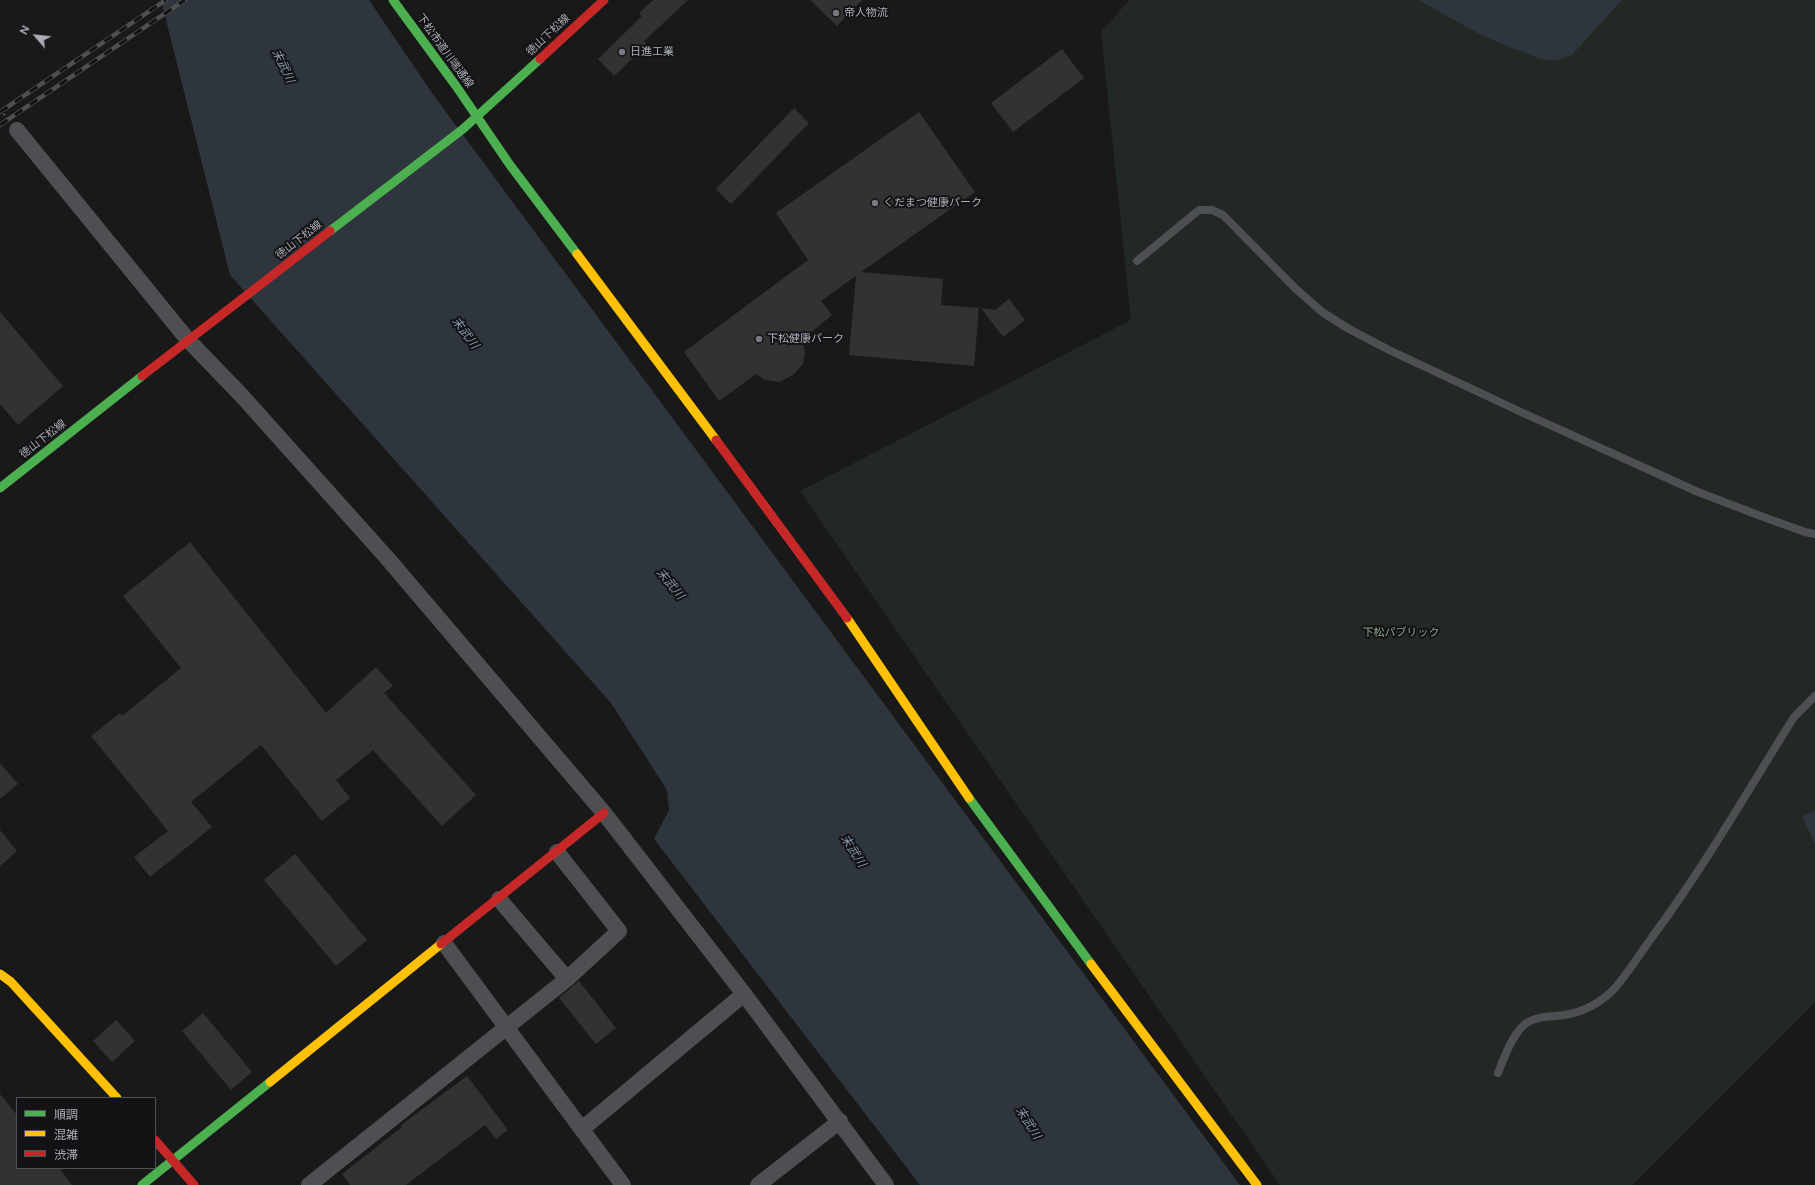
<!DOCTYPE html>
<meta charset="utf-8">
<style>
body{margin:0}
#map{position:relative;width:1815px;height:1185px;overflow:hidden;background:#191919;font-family:Raleway,"Noto Sans JP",sans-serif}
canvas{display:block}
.legend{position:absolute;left:16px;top:1097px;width:140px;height:72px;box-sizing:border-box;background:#131315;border:1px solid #505157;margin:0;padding:5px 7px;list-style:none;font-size:12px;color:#acafb9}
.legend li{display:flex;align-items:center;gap:8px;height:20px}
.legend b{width:20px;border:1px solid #505157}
.north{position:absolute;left:16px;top:16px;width:40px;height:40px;-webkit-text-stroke:3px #131315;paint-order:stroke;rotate:298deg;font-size:11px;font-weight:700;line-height:16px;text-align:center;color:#acafb9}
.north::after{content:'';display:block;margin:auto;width:14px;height:18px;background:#acafb9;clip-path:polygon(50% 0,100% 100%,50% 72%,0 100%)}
</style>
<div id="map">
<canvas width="1815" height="1185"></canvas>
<ul class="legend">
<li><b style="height:5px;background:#4caf50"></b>順調</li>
<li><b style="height:5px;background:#ffc107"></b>混雑</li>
<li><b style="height:5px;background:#c62828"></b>渋滞</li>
</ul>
<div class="north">N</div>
</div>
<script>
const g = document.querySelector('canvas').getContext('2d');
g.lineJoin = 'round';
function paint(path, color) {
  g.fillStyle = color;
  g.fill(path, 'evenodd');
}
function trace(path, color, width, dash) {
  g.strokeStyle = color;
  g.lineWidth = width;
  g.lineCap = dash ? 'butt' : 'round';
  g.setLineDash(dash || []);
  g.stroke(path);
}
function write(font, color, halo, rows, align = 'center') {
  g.font = font + ' Raleway,"Noto Sans JP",sans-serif';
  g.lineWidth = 4;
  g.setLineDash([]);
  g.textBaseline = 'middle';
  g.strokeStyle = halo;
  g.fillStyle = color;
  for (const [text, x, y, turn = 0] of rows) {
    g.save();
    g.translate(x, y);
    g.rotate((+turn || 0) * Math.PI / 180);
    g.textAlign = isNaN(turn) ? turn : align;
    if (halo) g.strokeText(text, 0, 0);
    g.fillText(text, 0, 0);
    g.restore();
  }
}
const green = new Path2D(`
 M1129,0h686v1002l-183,183h-352l-480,-694 331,-171 -30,-288z`);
const water = new Path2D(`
 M161,0h208l63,93 808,1092h-320l-266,-346 15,-29 -2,-20 -56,-87 -381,-428z
 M1418,0h204l-50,55 -16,6 -16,-2 -55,-22z
 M1815,810v33l-13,-26z`);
const building = new Path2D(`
 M653,0h35l-44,41 3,4 -33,31 -16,-17 44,-43 -3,-3z
 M810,0h52l-25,26z
 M1062,49l22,29 -71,54 -22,-29z
 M794,108l15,15 -78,81 -15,-15z
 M919,112l56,80 -114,80 82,7 -2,26 38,3 -5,58 -125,-11 7,-79 -35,25 11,14 -30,25 3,13 -2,11 -10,11 -13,7 -15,-2 -9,-6 -37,27 -35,-49 124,-92 -32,-47z
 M1009,299l16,21 -22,17 -22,-29 14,2z
 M0,312l63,74 -45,39 -18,-21z
 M190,542l136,171 50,-46 17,19 -9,7 92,102 -34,31 -69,-76 -37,30 14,18 -28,23 -61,-76 -70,57 21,25 -62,50 -16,-20 34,-26 -77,-95 29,-23 2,3 59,-48 -58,-72z
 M0,763l18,21 -18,15z
 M0,830l17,21 -17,15z
 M295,854l72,86 -31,26 -72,-86z
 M579,981l37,47 -20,16 -37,-46z
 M203,1013l49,59 -21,18 -49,-59z
 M116,1020l19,21 -23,21 -19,-21z
 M467,1076l41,54 -12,9 -11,-14 -79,60h-56l-8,-11 60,-47 -1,-2z
 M0,1094l17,21v53h42l13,17h-72z`);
const path = new Path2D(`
 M0,110l7,8`);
const lane = new Path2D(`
 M1137,261l62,-51h13l11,5 72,73 27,24 27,17 40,21 132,62 177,80 68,26 39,14 10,2
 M1498,1073c5,-13 14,-38 26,-48 10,-9 27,-8 40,-10 21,-3 38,-13 52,-28 12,-15 23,-31 34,-47 53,-71 97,-148 144,-223l21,-21`);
const street = new Path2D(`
 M17,130l171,210 54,56 146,163 216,254 140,181 142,191
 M499,899l68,80
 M444,943l179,242
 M582,1129l162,-135
 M309,1185l258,-206 52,-48 -62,-79
 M758,1185l82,-64`);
const fast = new Path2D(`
 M393,0l63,86 54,79 67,89
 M330,231l133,-102 77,-70
 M0,488l142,-112
 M969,798l122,166
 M142,1185l128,-103`);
const slow = new Path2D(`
 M577,254l139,186
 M847,618l122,180
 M1091,964l166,221
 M0,974l11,8 106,116
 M270,1082l171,-138`);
const jam = new Path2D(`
 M540,59l64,-59
 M142,376l188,-145
 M716,440l131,178
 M441,944l163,-131
 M155,1140l39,45`);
const rail = new Path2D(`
 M0,112l166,-112
 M0,125l185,-125`);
const markers = [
 [836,13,4,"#797a81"],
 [622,52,4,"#797a81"],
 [875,203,4,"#797a81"],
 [759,339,4,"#797a81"]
];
const poiNames = [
 ["帝人物流",844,13],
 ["日進工業",630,52],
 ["くだまつ健康パーク",883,203],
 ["下松健康パーク",767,339]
];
const streetNames = [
 ["徳山下松線",548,35,-43],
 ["下松市道川端通線",445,51,54],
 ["徳山下松線",299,240,-38],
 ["徳山下松線",43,439,-38]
];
const parkNames = [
 ["下松パブリック",1401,633]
];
const waterNames = [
 ["末武川",283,66,64],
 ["末武川",465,333,53],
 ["末武川",670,584,50],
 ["末武川",853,851,57],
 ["末武川",1028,1123,57]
];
paint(green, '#222823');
paint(water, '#2f353c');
paint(building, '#323233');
trace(path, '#4f5053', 2.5, [2, 3]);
trace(lane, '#4e4f52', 8);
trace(street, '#4e4f52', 16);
trace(fast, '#4caf50', 9);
trace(slow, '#ffc107', 9);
trace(jam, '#c62828', 9);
trace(rail, '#4e4f52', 4.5);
trace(rail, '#131315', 3, [9]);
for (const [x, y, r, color] of markers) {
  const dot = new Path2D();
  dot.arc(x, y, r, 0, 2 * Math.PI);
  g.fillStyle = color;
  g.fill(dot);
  trace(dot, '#131315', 1.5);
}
write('11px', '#acafb9', '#131315', poiNames, 'left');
write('11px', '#acafb9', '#131315', streetNames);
write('11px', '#85a288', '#131315', parkNames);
write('italic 12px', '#879ab0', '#131315', waterNames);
</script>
